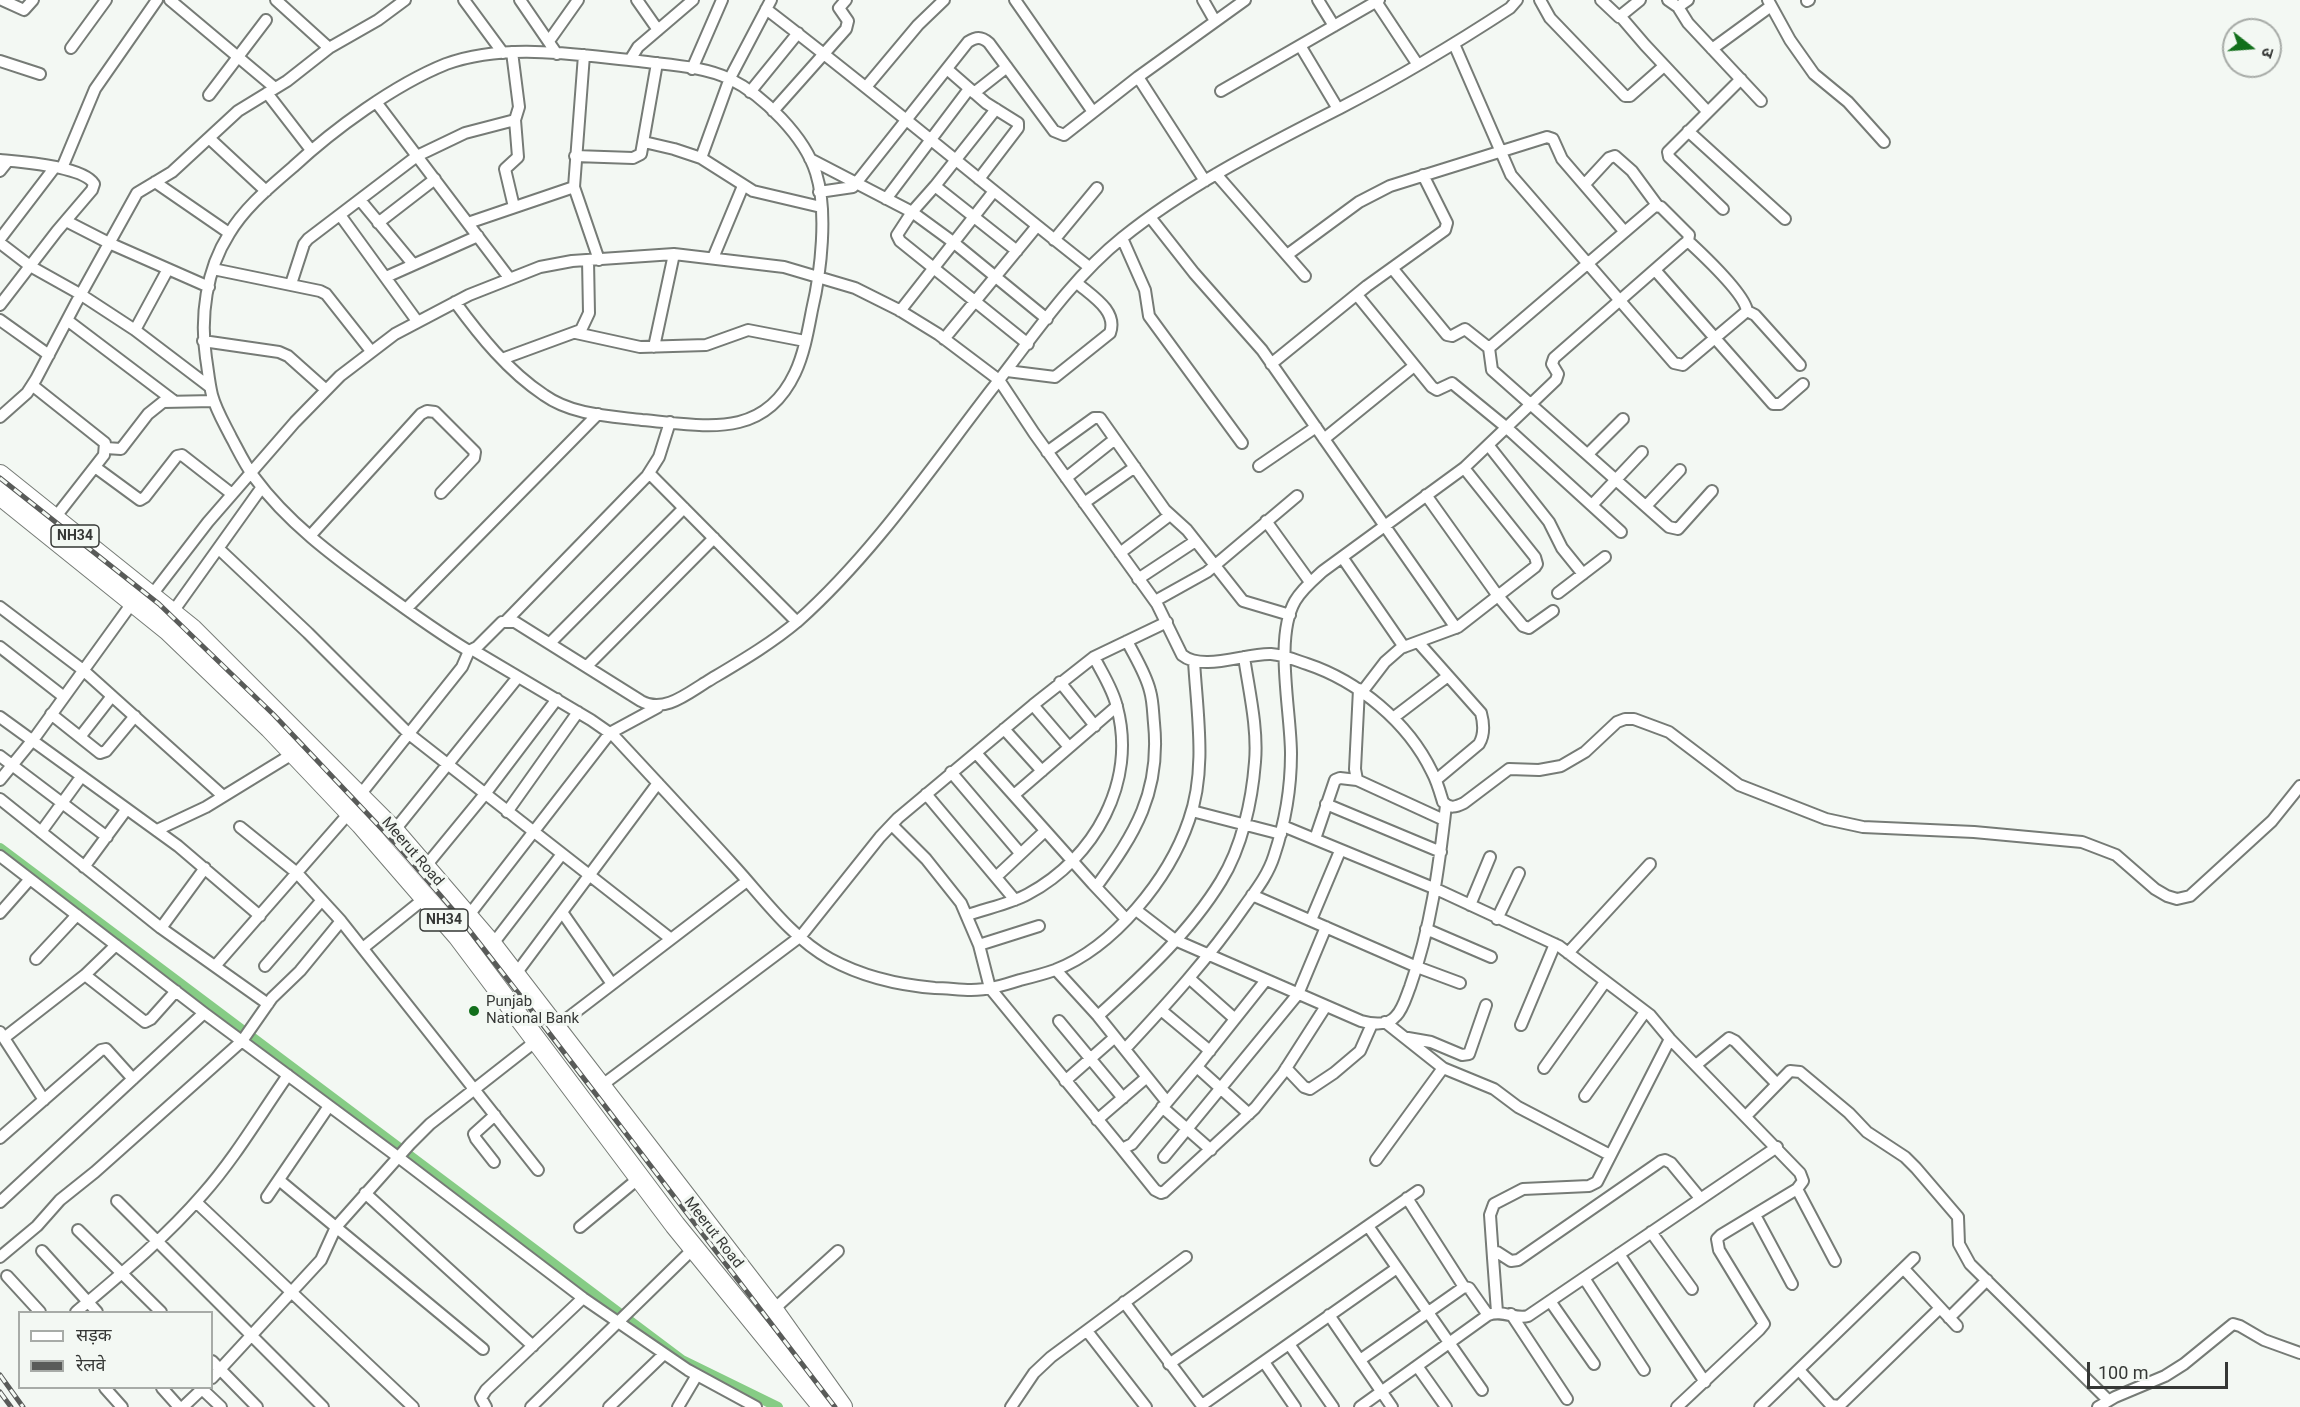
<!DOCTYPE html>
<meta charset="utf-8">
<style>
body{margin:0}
#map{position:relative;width:2300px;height:1407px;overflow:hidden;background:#f3f8f3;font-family:Roboto,"Noto Sans Devanagari",sans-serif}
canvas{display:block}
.legend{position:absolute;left:18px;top:1311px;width:195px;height:78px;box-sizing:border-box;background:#f3f8f3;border:2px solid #a7aba7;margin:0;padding:8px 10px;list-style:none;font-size:18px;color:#353735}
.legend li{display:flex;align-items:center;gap:12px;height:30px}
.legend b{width:30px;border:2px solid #a7aba7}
.north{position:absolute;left:2222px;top:18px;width:60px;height:60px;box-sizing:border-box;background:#f3f8f3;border:2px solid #a7aba7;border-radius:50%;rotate:107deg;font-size:16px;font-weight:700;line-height:24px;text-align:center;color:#353735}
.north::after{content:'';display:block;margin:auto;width:21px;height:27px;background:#126f1b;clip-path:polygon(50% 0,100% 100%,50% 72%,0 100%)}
.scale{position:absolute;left:2087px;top:1362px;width:141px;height:27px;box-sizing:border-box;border:3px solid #353735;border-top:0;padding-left:8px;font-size:18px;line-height:21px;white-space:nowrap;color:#353735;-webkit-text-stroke:4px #f3f8f3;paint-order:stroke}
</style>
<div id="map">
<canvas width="2300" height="1407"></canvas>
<ul class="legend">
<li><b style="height:8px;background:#fff"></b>सड़क</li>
<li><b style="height:8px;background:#595b59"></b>रेलवे</li>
</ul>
<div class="north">उ</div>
<div class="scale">100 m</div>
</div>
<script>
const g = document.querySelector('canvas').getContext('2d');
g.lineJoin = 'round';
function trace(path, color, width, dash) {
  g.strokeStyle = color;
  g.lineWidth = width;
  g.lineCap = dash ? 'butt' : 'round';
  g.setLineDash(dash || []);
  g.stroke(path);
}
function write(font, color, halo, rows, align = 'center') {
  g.font = font + ' Roboto,sans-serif';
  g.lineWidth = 6;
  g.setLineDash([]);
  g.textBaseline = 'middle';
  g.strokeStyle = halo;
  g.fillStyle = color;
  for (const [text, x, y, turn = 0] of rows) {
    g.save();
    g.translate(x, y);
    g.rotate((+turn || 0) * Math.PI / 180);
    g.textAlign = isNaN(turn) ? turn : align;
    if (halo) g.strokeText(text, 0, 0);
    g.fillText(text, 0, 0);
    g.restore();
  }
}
const canal = new Path2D(`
 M0,848l682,512 96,47`);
const street = new Path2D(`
 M2,0l22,10 9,-10
 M170,0l105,88
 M276,0l53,48
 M464,0l39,53
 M520,0l37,54
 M637,0l21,30
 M1015,0l78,112
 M1203,0l12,21
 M1318,0l16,26
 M1375,0l43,65
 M1540,0l10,18 75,78h5l34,-30
 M1601,0l18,17 21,-17
 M1668,0l10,7 10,-7
 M1768,0l22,40 24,34 34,28 36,40
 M1807,1l2,-1
 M1678,7l10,16 73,78
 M766,9c110,84 215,173 323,258
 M1621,17l24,28 62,66
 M549,41l29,-41
 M1454,44l57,131 163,188 9,2 64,-54 8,4 45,50
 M1301,47l37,62
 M71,48l35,-48
 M1712,49l59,-43
 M584,55l-10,132 25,73
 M630,60l8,-13 55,-47
 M0,61l40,13
 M692,69l30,-69
 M947,69l39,34 32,20v5l-39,51
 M1138,77l67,104
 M866,87l52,-62 26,-25
 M1221,91l158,-91
 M750,92l48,-59
 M267,93l44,57
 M974,93l33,-26
 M209,95l57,-75
 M376,102l134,177
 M996,109l-61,77 -23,26 -15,23 3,6 128,103
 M773,111l73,-82 2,-8 -9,-13 7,-8
 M1688,131l97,88
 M209,138l57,53
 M644,142l30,7 27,9 52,33 68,16
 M575,156l58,2 8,-4 16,-91
 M701,158l29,-80 41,-78
 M810,159l102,53 41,30 94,77
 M0,160c21,2 83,6 94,24l-2,6 -35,41 -57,74
 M62,168l33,-79 62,-89
 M0,171l8,-10
 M1216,174l89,102
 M155,182l74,51
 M1585,184l24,-26 6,-2 17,15 25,34
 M935,186l82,65
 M819,192l34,-5 115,-145c8,-5 13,-6 21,1l65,88 10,4 74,-58 107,-77
 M886,199l83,-110
 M360,200l53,64
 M514,207l-9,-38 13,-12 -3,-37
 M1723,209l-54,-52 -1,-5 73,-73
 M340,215l77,106
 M1150,217l44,56 68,77 194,278
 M66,221l43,22 100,44
 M378,223l57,-44
 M468,223l106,-36
 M1122,238l23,52 4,26 93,127
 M0,239l55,-72
 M1054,240l43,-52
 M1688,241c14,13 57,53 59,70
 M0,243l30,23 50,28 55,36 75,57
 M1287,255l72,-53 31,-16 157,-49 6,2 9,20 62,72
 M713,258l30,-72
 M213,269l107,22 6,3 45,57
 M1655,270l118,134h7l23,-20
 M386,277l92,-41
 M291,284l13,-40 4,-5 109,-83 48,-23 50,-13 4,-13 -7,-55
 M1357,295l75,92 5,3 15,-7 55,45 114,104
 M455,302c25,34 53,69 89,93 28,20 65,21 98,25 61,5 121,21 153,-47 9,-19 13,-42 17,-63 9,-38 16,-99 4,-137 -11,-36 -53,-78 -86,-94 -27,-13 -62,-14 -91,-18 -62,-6 -133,-19 -193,3 -52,21 -112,65 -153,103 -23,20 -48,40 -64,67 -23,36 -29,83 -23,124 2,12 3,25 6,37 4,15 12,28 19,42 7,13 14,28 23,40 33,45 79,79 123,111 30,22 60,44 92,63l8,-4 25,-25h13l126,79c23,13 47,-8 67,-20 30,-18 63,-37 90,-60 75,-67 133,-153 194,-232 40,-51 79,-110 130,-151 67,-54 144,-92 220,-131 58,-30 113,-63 168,-99l7,-8
 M900,311l94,-120
 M0,320l49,35
 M67,320l107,81
 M135,330l33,-61
 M576,333l64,14 66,-2 42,-15 57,11
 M944,339l93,-113
 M203,341l76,11 9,4 37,33
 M654,347l20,-93
 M1489,348l3,22 177,157 9,2 34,-38
 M502,359l79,-29 8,-17 -1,-53
 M1271,364l96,-78 78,-56 2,-7 -24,-48
 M1007,371l48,6 55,-44c8,-22 -18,-37 -33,-50
 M32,385l73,58 -1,12 -50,64
 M0,417l27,-24 9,-14 40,-76 61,-110 35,-21 66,-61 49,-30 42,-33 49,-28 27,-20
 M1324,439l90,-73
 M1489,446l60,76 13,26 21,26
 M106,448l15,1 27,-35 15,-12 51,-1
 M1047,452l47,-34h6l65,92 22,20 56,71 47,14
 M1588,454l35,-35
 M1259,466l57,-39
 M95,467l45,33 5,-3 32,-41 5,-1 50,39
 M649,473l148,149
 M1066,478l49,-39
 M1426,495l72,101 25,30 6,2 24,-17
 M1084,503l51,-36
 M1592,505l50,-53
 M1646,506l34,-36
 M1266,521l44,61
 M310,536l111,-122 6,-3 8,1 40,40 -1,6 -33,35
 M219,549l89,84 101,101 262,205
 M1120,553l50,-38
 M1342,557l62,90
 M1138,579l56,-37
 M1558,593l47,-36
 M151,596l57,-74 87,-100 45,-46 55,-42 74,-39 71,-28 32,-6 102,-7 110,13 71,21 44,22 39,24 61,46 35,53 123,171 25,51c21,17 63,-2 89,-1 13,1 24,6 36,10 51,17 101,58 125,108 5,9 8,20 11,30 7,7 13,5 21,1l45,-34 30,1 22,-4 24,-14 32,-30 8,-3h9l35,13 70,53 87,34 37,8 111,5 108,10 34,13 39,34 12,7 10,3 13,-3 82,-75 28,-35
 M1155,601l52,-29 90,-76
 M0,607l83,63 140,126
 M406,609l192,-195
 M172,613l90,-126
 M506,621l141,-145 12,-19 11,-35
 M1418,642l63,71c3,11 4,21 -2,31l-43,36
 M550,643l134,-135
 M0,647l64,50
 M473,650l118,70 23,16c41,44 81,87 121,131 29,32 57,71 95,92 33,18 68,26 105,29 12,0 24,2 36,2 17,0 33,-5 49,-10 12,-3 24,-6 35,-10 59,-23 114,-91 134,-150 18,-50 8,-107 5,-159
 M587,666l127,-128
 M1060,682l35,44
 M1359,689l-4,80 2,11 87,40
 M1362,692l23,-30 16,-14 57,-21 77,-60 2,-3 -2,-7 -71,-89
 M1033,705l36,42
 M51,714l49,39 6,-2 29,-35
 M0,717l178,129 82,70
 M1393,718l55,-42
 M1004,729l38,42
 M80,737l32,-41
 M976,753l117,131 33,35
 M0,756l107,81
 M951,772l69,81
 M0,780l36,-44 99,-137
 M926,794l89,106
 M360,795l102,-128 7,-16
 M1014,795l103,-89
 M0,799l161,129 107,76
 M1326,804l115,48
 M1192,811l89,23
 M507,812l71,-100
 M892,825l34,34 35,44 18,42 11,43 132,161 10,-5 68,-81 66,-83
 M1283,826l153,63 123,57 91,69 20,24 130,134 3,8 -6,8 -76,46 -4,4 2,11 45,74 -5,6 -82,77
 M240,827l57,46 44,48 197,249
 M157,830l49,-23 88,-54
 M394,831l124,-154
 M41,832l40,-55
 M1315,839l20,-59 5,-2 17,2
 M0,856l204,157 194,144 185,141 105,72 68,37
 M84,867l42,-57
 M425,867l60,-73 72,-95
 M996,877l49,-46
 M1096,887c39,-53 65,-95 58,-164 -1,-10 -1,-22 -4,-32 -4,-17 -15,-34 -23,-50
 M1252,895l165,72 43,16
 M1470,905l20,-48
 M1136,910l39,30 186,81c11,3 27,5 35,-5 7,-7 10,-19 14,-29 21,-59 29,-120 36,-182
 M562,912l50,72
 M0,913l30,-34
 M968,915c19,-7 42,-11 60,-21 67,-36 109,-112 89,-187 -4,-18 -15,-34 -23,-50
 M466,919l144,-186 48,-26
 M1497,919l22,-46
 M1311,920l29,-69
 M161,928l44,-60
 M1426,929l65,28
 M492,945l70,-91
 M979,945l60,-19
 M363,948l62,-50
 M1568,953l82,-89
 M36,959l41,-44
 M216,965l134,-153
 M265,966l57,-66
 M1056,970l42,46 69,86
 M85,975l60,47 6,-3 25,-28
 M515,975l143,-192
 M1189,978l46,41
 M1161,1010l49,41
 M1098,1016c44,-40 92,-84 123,-135 21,-34 31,-80 34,-119 3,-34 -6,-71 -11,-105
 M1059,1021l64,77
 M1385,1022l58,46 51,21 24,18 92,48
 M1521,1025l34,-81
 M556,1027l191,-146
 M0,1032l44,68
 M4,1038l81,-63 31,-30
 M1408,1038l23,4 31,13 7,-1 17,-49
 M1125,1049c42,-45 84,-91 119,-142 12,-17 24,-32 30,-51 11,-33 17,-68 17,-102 0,-43 -17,-116 4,-153 7,-12 18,-21 28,-30l141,-103 92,-88 2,-6 -6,-10 2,-6 129,-113 5,-4 1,-6 -28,-28 -6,-1 -166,142 -24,-19 -13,7 -5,-1 -55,-67
 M1696,1065l33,-27 6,3 42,43
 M1197,1067l52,47
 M1286,1068l18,19 6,2 24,-16 26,-22 12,-27
 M1544,1068l61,-86
 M1065,1081l50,-44
 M601,1086l200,-150 79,-99 18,-19 135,-113 61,-48 73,-35
 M1585,1096l60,-84
 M1162,1107l49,43
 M1746,1116l44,-45 10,1 49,41 18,19 38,25 11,11 42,49 1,27 11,20 138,136
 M1097,1120l50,-43
 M0,1138l101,-88 5,-1 27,30
 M1122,1149l33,41 6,3 3,-1 91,-84 28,-35 43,-67
 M1164,1157l134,-163 28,-67
 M1376,1160l67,-92
 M494,1162l-18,-23 -2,-5 21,-19
 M279,1180l204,169
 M1797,1189l38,72
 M365,1193l168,153
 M267,1197l62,-91
 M1407,1198l57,89
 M117,1201l206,206
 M0,1202l204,-189
 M196,1202l217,205
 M1755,1215l37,69
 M1368,1226l114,164
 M580,1227l59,-49
 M78,1230l83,82
 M1651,1232l41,57
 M42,1251l55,61
 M1619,1254l86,128
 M0,1257l37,-31 23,-26 35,-28 147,-131 30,-43 28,-27 41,-50
 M1493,1258l-3,-43 4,-11 29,-15 66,-3 8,-4 73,-143
 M1904,1269l53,57
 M7,1276l33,36
 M1584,1278l60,92
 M1550,1301l44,63
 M1124,1302l79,105
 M773,1310l65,-59
 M76,1312c44,-37 89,-74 127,-118 32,-36 57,-79 85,-119
 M1497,1312l-4,-54 4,-6 14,9 7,-1 143,-99 4,-1 6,3 29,35
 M1511,1314l56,85
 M1329,1315l63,92
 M1949,1318l38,-38
 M1087,1331l59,76
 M1289,1344l44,63
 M1360,1360l104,-73 5,1 19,27
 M212,1361l45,46
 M1264,1362l31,45
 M1169,1364l249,-173
 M1417,1366l29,41
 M1799,1370l32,35 8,1 101,-98
 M212,1378l109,-118 15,-33 74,-83 20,-20 106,-83
 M105,1388l17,19
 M162,1388l17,19
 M202,1389l19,18
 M1202,1405l195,-137
 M183,1407l20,-19
 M486,1407l-5,-9 5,-8 97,-92
 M531,1407l162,-158
 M609,1407l55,-53
 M678,1407l19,-32
 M1011,1407l23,-34 17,-16 135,-100
 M1360,1407l128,-92c15,-6 27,5 40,1l249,-169
 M1760,1407l154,-149
 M2098,1407l17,-10 50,-21 19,-12 49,-40 7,2 24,14 36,13`);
const highway = new Path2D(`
 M0,475l192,154 202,202 98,114 281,365 69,97
 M0,495l169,136 101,97 91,96 97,112 217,289 148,182`);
const rail = new Path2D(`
 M0,478l159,126 115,111 122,129 63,73 78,100 298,390
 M0,1375l23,32
 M0,1392l11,15`);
const markers = [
 [474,1011,6,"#126f1b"]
];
const shields = [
 [75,536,48],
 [444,920,48]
];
const shieldNames = [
 ["NH34",75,536],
 ["NH34",444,920]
];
const streetNames = [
 ["Meerut Road",412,852,49],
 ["Meerut Road",713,1233,52]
];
const poiNames = [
 ["Punjab",486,1002],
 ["National Bank",486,1019]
];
trace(canal, '#86cc85', 10);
trace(street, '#767b76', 14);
trace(highway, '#767b76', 22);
trace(street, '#fff', 10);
trace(highway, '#fff', 20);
trace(rail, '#595b59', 5);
trace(rail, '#f3f8f3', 3, [9]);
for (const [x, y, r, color] of markers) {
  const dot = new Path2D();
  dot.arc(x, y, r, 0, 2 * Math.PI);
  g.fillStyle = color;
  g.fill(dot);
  trace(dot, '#f3f8f3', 2);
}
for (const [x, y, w] of shields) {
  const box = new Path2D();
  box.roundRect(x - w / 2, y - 11, w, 22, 4.5);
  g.fillStyle = '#f3f8f3';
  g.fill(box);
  trace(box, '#353735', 1.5);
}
write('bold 14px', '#353735', null, shieldNames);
write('15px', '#353735', '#f3f8f3', streetNames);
write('15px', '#353735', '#f3f8f3', poiNames, 'left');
</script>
